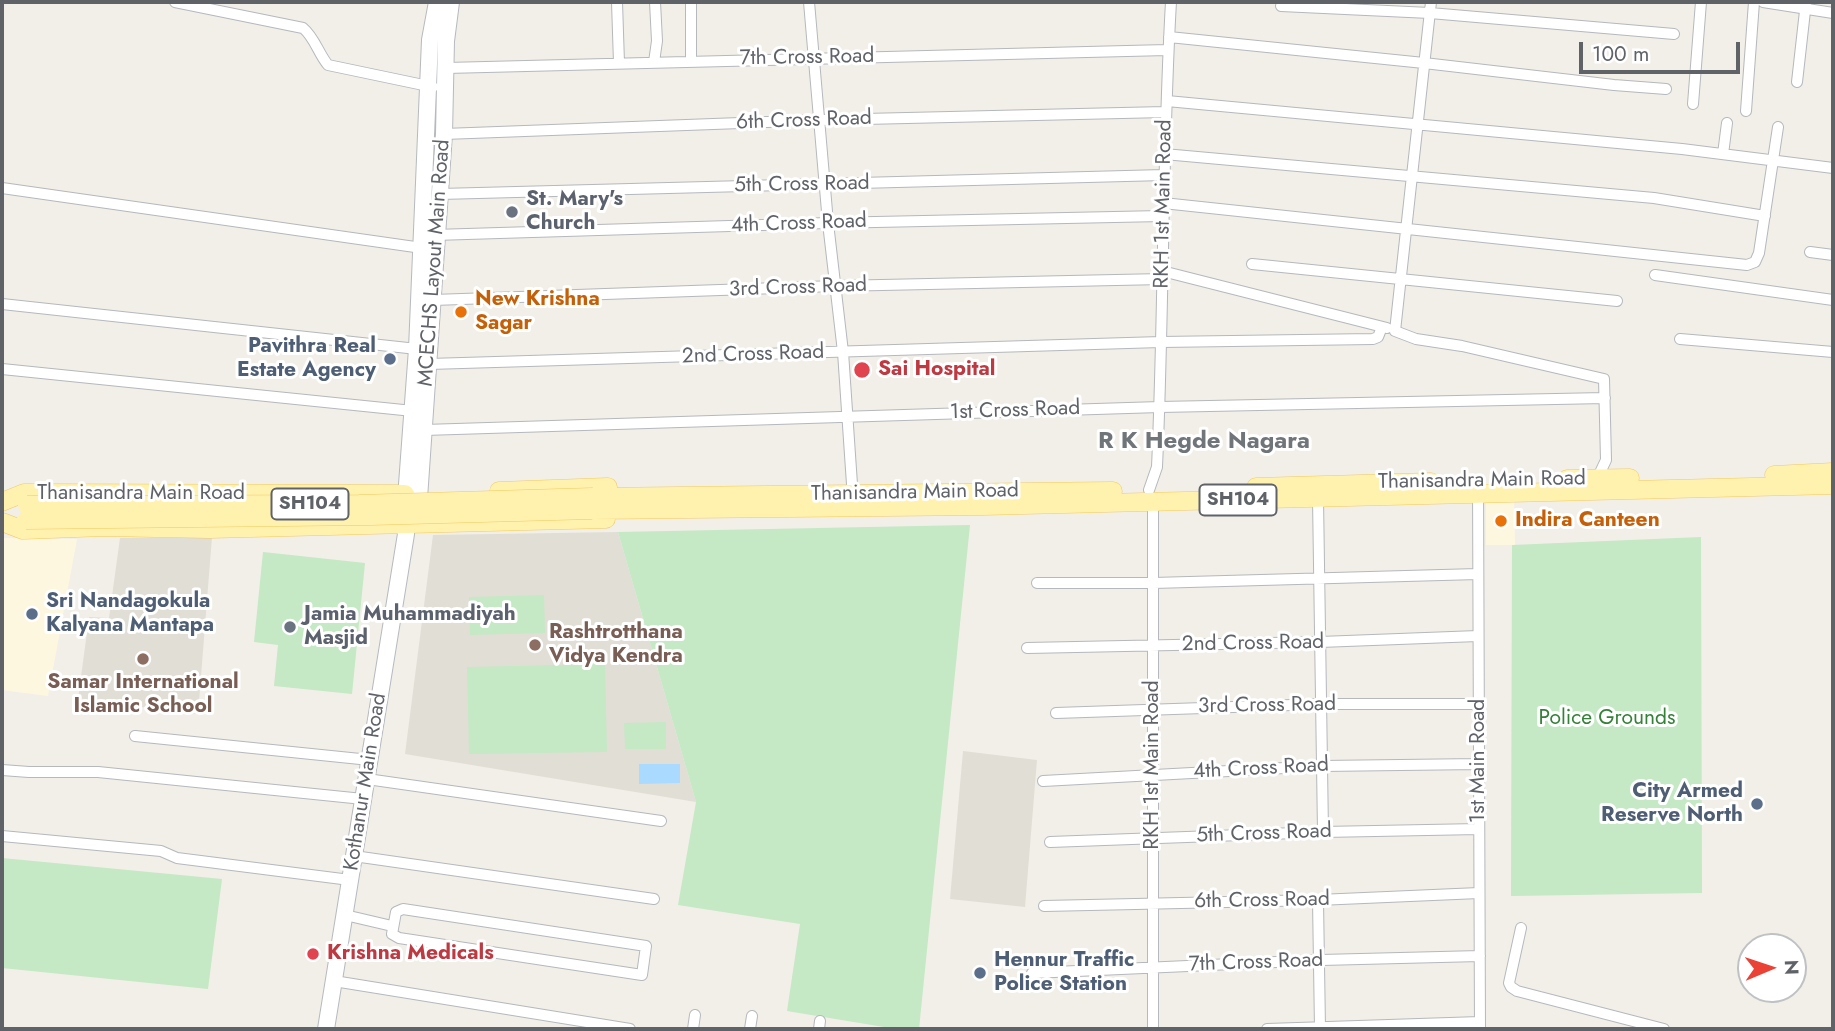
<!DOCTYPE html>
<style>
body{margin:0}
#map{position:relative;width:1835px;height:1031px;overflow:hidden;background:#f1efe8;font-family:Jost,sans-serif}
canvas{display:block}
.frame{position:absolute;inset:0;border:4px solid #5f6368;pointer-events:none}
.north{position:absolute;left:1737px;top:933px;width:70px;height:70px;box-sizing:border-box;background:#fff;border:2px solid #bfc1c3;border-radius:50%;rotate:88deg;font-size:19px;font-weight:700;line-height:28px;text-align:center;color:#5f6368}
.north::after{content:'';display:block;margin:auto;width:24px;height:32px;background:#ea4335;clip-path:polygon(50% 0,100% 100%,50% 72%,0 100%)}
.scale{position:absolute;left:1579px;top:42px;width:161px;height:32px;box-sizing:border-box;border:4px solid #5f6368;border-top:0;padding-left:9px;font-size:21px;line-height:24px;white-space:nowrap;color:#5f6368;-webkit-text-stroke:5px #fff;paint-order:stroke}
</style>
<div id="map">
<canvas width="1835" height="1031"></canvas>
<div class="frame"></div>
<div class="north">N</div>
<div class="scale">100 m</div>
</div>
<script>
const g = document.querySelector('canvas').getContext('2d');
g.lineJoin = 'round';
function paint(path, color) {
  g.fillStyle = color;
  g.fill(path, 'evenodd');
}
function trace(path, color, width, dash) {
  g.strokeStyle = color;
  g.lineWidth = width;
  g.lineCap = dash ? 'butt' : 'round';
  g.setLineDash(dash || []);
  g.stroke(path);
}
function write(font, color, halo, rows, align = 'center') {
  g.font = font + ' Jost,sans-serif';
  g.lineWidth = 6;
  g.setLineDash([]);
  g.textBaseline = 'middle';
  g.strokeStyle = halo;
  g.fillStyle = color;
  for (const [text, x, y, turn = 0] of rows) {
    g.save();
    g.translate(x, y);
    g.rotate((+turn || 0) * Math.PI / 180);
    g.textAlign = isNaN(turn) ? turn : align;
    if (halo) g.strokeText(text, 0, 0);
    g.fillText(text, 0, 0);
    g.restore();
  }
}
const commercial = new Path2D(`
 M1514,499l1,46h-29v-45z
 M2,538l75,1 -29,157 -46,-6z`);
const education = new Path2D(`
 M618,532l78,270 -291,-48 28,-219z
 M212,537l-14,177 -120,-15 11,-82 20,1 11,-80z
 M963,751l74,9 -12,147 -75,-8z`);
const green = new Path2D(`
 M970,525l-51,504h-23l-109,-18 13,-87 -122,-19 18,-103 -78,-270z
 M1701,537l1,356 -191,3 1,-351z
 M263,552l102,11 -13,131 -78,-8 4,-41 -24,-3z
 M544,595l1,38 -75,2 -1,-38z
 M605,664l2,88 -138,2 -2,-87z
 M666,722v27h-41l-1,-26z
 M2,858l220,21 -14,110 -206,-21z`);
const water = new Path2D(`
 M639,764h41v19l-41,1z`);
const street = new Path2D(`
 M175,2l128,26c12,10 15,25 25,37l105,22
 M617,2l2,61
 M691,2v59
 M809,2l19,221 15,129 10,147
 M1431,2l-36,329 21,8 46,7 142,33 2,81 -9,19
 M1763,2l70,11
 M1281,6l149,7 244,21
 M1169,37l255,26 190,22 52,4
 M654,62l3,-21 -2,-39
 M446,68l721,-18
 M1797,82l9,-80
 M1167,101l515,48 151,19
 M1693,104l8,-102
 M1746,111l8,-109
 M444,134l377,-14 344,-8
 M1164,154l490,44 111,18
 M1723,154l4,-31
 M2,188l420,60
 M440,194l724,-19
 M1163,203l584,62 8,-3 4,-9 19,-126
 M434,235l394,-12 334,-7
 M1810,252l23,3
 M1252,264l365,37
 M1162,271l225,57
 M1655,275l178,25
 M433,300l402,-14 328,-7
 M2,304l415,45
 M1680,339l153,13
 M429,364l732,-22 212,-3 5,-2 4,-10
 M2,369l411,42
 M424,430l736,-23 445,-9
 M1478,481l2,548
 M1149,490l8,-23c7,-155 5,-310 14,-465
 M1318,498l5,334
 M1153,501v528
 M1037,583h116l325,-9
 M1027,648l293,-6 158,-6
 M1056,713l265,-9h157
 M135,736l235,24
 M2,770l27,2h69l265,27
 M367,779l294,42
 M1043,781l279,-15 157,-2
 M2,836l159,15 16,7 173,22
 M1050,842l273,-10 156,-3
 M354,856l300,43
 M1318,900l2,129
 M1044,906l274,-6 161,-7
 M403,909l243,37 -4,29 -243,-37 -7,-4 4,-22z
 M345,915l47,11
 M1521,928l-12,55 2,4 6,4 147,38
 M1032,973l289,-13 159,-4
 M334,981l296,48
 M693,1029l2,-14
 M750,1029l2,-13
 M819,1029l1,-8
 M1267,1029l213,-7`);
const secondary = new Path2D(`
 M418,513l26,-379 2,-93 5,-39
 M326,1029l80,-495 -2,-9 13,-176 13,-309 7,-38`);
const primary = new Path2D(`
 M1774,475l59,-3
 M1567,479l63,-1
 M1256,487l175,-5
 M499,491l109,-4
 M593,497l520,-6
 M2,502l22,-9 381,1
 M592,510l391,-4 850,-21
 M2,522l21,8 80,-3 107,2 396,-10`);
const primaryBridge = new Path2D(`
 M27,505l332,-1 234,-7
 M26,520l345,-4 221,-6`);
const markers = [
 [512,212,7,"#6b7280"],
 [461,312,7,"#e8710a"],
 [390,359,7,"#5c6f8a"],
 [862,370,9,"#e0444e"],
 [1501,521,7,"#e8710a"],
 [32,614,7,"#5c6f8a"],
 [290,627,7,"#6b7280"],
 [535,645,7,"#8d6e63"],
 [143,659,7,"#8d6e63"],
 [1757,804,7,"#5c6f8a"],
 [313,954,7,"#e0444e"],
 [980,973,7,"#5c6f8a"]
];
const shields = [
 [1238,500,77],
 [310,504,77]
];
const shieldNames = [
 ["SH104",1238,500],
 ["SH104",310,504]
];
const streetNames = [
 ["7th Cross Road",807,58,-1],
 ["6th Cross Road",804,121,-2],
 ["5th Cross Road",802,185,-1],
 ["RKH 1st Main Road",1164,204,-89],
 ["4th Cross Road",799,224,-2],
 ["MCECHS Layout Main Road",435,263,-86],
 ["3rd Cross Road",798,288,-2],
 ["2nd Cross Road",753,355,-2],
 ["1st Cross Road",1015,411,-2],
 ["Thanisandra Main Road",1482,481,-1],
 ["Thanisandra Main Road",915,493,-1],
 ["Thanisandra Main Road",141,494],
 ["2nd Cross Road",1253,644,-1],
 ["3rd Cross Road",1267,706,-1],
 ["1st Main Road",1479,761,-90],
 ["RKH 1st Main Road",1153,765,-90],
 ["4th Cross Road",1261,769,-3],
 ["Kothanur Main Road",366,782,-81],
 ["5th Cross Road",1264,834,-2],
 ["6th Cross Road",1262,901,-1],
 ["7th Cross Road",1256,963,-2]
];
const worshipNames = [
 ["St. Mary's",526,200],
 ["Church",526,224],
 ["Jamia Muhammadiyah",304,615],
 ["Masjid",304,639]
];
const foodNames = [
 ["New Krishna",475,300],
 ["Sagar",475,324],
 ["Indira Canteen",1515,521]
];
const serviceNames = [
 ["Pavithra Real",376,347],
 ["Estate Agency",376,371],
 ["Sri Nandagokula",46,602,"left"],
 ["Kalyana Mantapa",46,626,"left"],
 ["City Armed",1743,792],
 ["Reserve North",1743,816],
 ["Hennur Traffic",994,961,"left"],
 ["Police Station",994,985,"left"]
];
const healthNames = [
 ["Sai Hospital",878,370],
 ["Krishna Medicals",327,954]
];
const educationNames = [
 ["Rashtrotthana",549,633],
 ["Vidya Kendra",549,657],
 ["Samar International",143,683,"center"],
 ["Islamic School",143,707,"center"]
];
const parkNames = [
 ["Police Grounds",1607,719]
];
const quarterNames = [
 ["R K Hegde Nagara",1204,442]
];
paint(commercial, '#fef7e0');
paint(education, '#e1ded6');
paint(green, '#c5e8c5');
paint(water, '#aadaff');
trace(street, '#b5b8bc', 12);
trace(secondary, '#b6babf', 18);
trace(primary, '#f2c960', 19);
trace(street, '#fff', 10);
trace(secondary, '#fff', 16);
trace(primary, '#fff2af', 18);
trace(primaryBridge, '#f2c960', 19, []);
trace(primaryBridge, '#fff2af', 18);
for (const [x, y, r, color] of markers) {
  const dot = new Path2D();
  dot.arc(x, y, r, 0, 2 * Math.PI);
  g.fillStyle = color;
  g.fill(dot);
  trace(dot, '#fff', 2.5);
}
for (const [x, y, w] of shields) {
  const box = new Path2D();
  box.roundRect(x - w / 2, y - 15.5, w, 31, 5);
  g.fillStyle = '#fff';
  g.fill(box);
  trace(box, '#5f6368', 2);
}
write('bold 19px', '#5f6368', null, shieldNames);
write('21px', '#5f6368', '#fff', streetNames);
write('bold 21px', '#5b616d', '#fff', worshipNames, 'left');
write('bold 21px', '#c56008', '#fff', foodNames, 'left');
write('bold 21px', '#4e5e75', '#fff', serviceNames, 'right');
write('bold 21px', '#be3a42', '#fff', healthNames, 'left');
write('bold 21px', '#785e54', '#fff', educationNames, 'left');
write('21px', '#348238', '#fff', parkNames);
write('bold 24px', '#70757a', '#fff', quarterNames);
</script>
